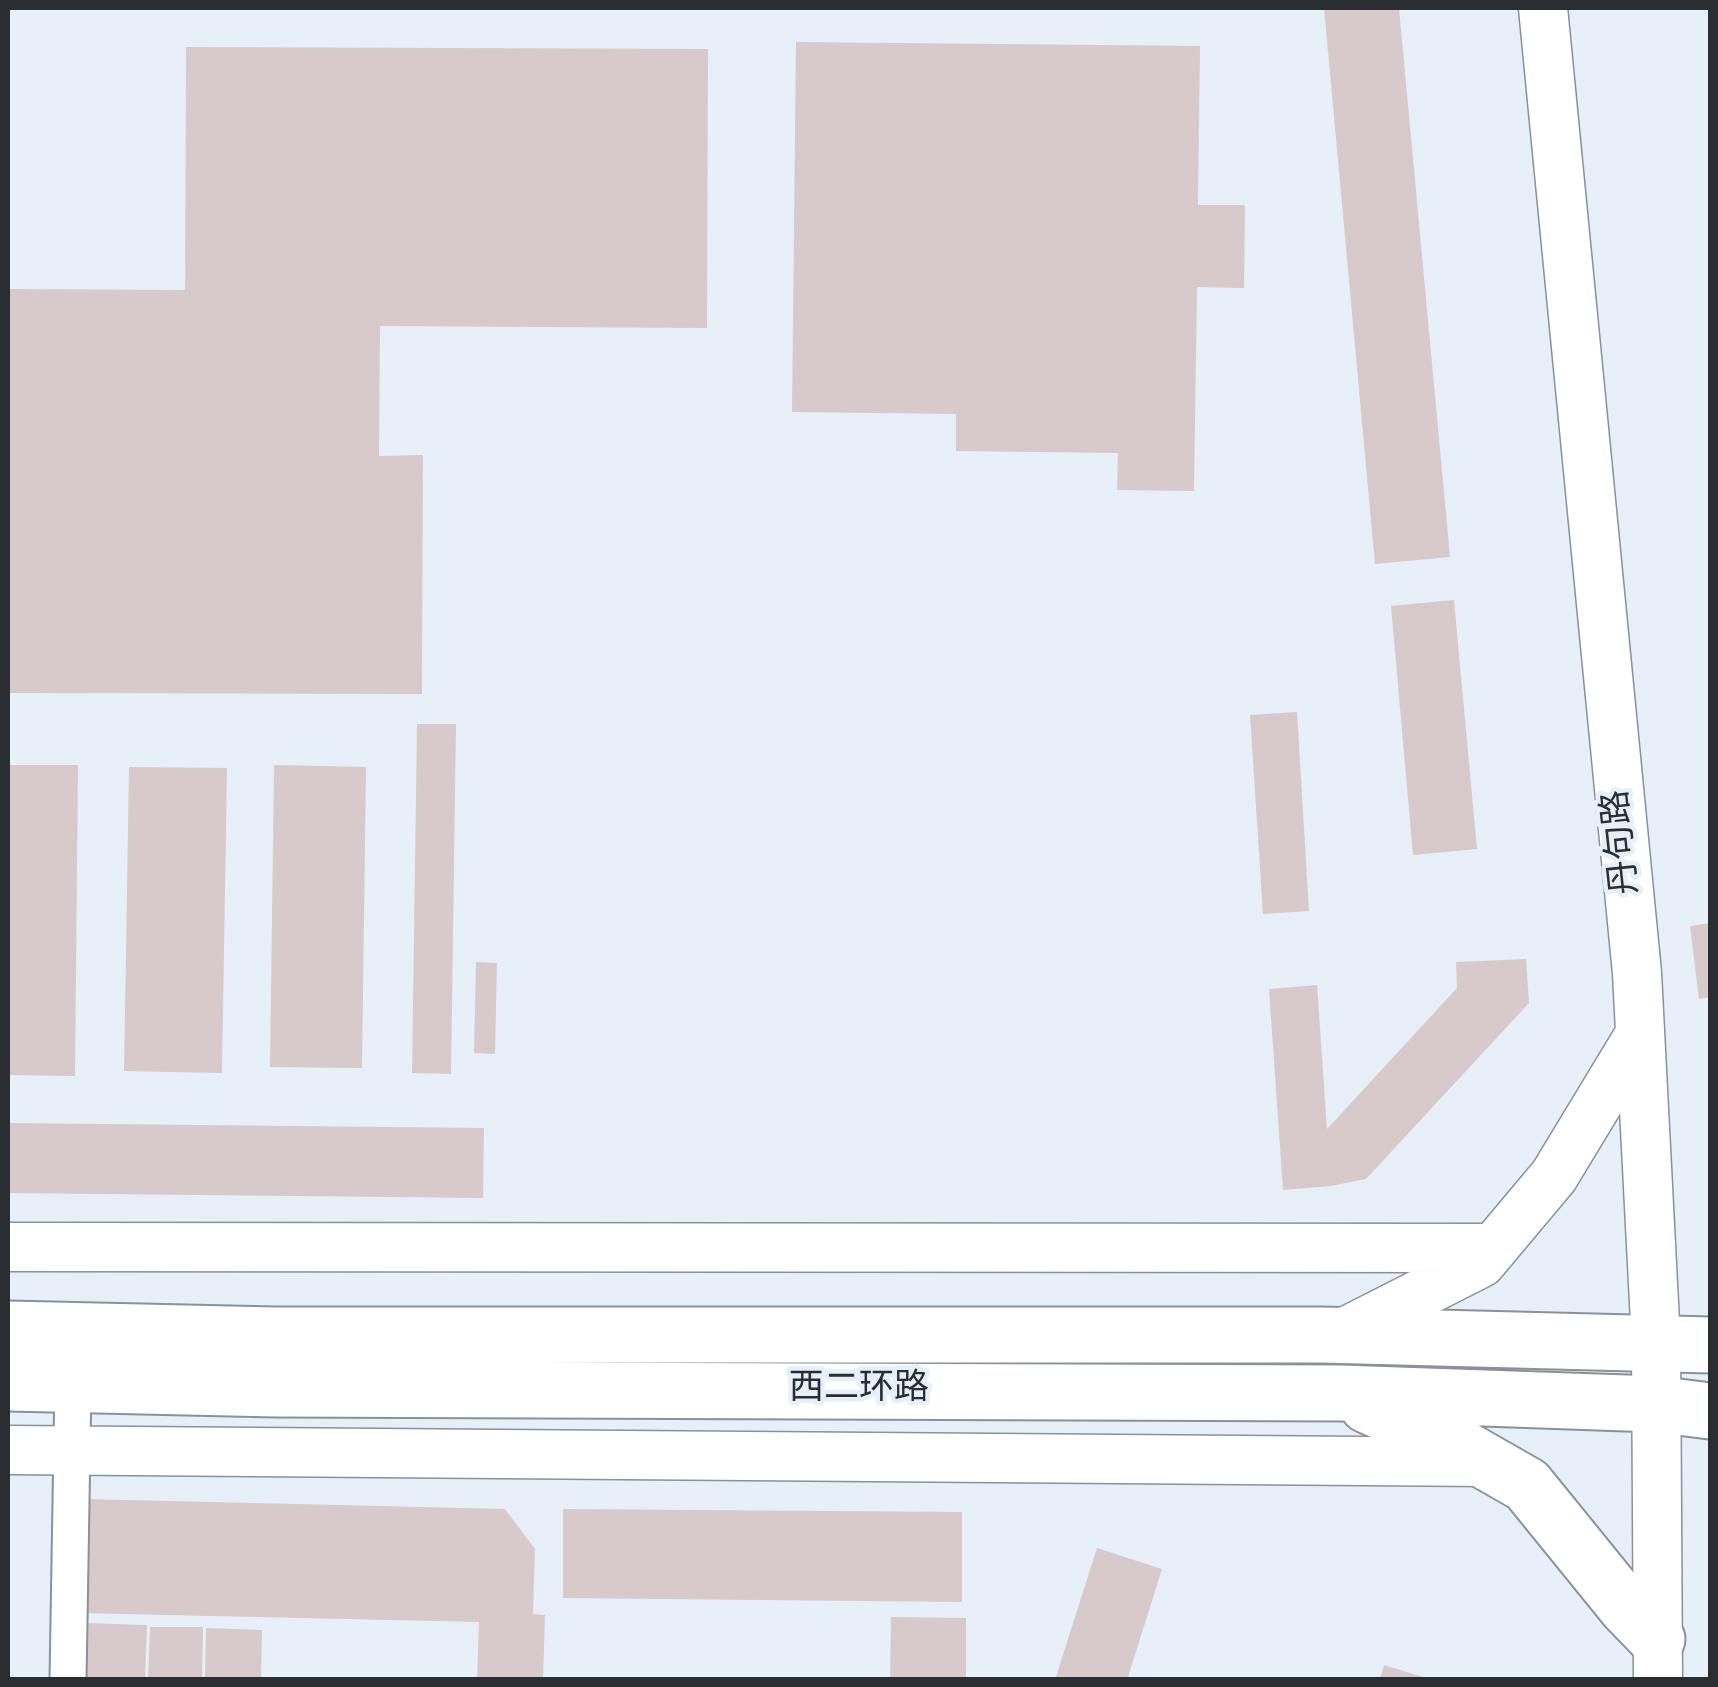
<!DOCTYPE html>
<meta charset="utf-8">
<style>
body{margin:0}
#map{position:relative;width:1718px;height:1687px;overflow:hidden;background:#e7eff9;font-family:Overpass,sans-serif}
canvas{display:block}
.frame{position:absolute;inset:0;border:10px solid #2a2d31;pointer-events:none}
</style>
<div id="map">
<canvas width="1718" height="1687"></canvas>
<div class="frame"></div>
</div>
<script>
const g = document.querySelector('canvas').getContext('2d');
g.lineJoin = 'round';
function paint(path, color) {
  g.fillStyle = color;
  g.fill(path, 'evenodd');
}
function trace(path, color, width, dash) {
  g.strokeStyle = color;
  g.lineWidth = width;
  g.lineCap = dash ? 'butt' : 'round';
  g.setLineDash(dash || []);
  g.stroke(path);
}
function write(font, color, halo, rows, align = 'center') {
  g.font = font + ' Overpass,"Noto Sans SC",sans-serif';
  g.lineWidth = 9;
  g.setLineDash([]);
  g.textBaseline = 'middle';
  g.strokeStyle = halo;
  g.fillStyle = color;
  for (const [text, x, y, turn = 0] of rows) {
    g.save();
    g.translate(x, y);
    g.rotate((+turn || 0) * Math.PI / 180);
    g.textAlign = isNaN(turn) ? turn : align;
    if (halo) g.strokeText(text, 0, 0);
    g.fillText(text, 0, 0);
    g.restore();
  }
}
const building = new Path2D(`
 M1324,8h75l51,549 -75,7z
 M796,42l404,4 -2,159h47l-1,83 -47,-1 -3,204 -77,-1 1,-37 -162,-2v-37l-164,-2z
 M186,47l522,2 -1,279 -327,-2 -1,130 44,-1 -1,239 -414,-1v-404l177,1z
 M1454,600l23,249 -64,6 -22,-249z
 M1297,712l12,199 -46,3 -13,-199z
 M417,724h39l-5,350 -39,-1z
 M8,765h70l-3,311 -67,-1z
 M274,765l92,2 -4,301 -92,-1z
 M129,767l98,1 -5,305 -98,-2z
 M1710,923v74l-11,2 -9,-73z
 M1526,959l3,44 -163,176 -35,7 -48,4 -14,-201 48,-4 10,144 130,-141 -1,-26z
 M476,962l21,1 -2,91 -21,-1z
 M8,1123l476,5 -1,70 -475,-5z
 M83,1499l422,10 30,40 -2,65 12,1 -2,65h-66l2,-58 -399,-9z
 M563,1509l399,3v90l-399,-4z
 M1097,1548l65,21 -35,111h-72z
 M891,1617l75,1v62h-76z
 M85,1623l62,2 -2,55h-61z
 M150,1627h53l-1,53h-54z
 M206,1628l56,2 -1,50h-56z
 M1384,1665l46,14v1h-50z`);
const street = new Path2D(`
 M68,1680l5,-297`);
const secondary = new Path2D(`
 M1543,8l94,965 19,369 2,338
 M8,1247l1486,1
 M1339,1335l142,-72 73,-87 86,-142
 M8,1450l1479,12`);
const primary = new Path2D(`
 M8,1329l267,6h1047l388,10
 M8,1383l268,6 1065,4 314,11 55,7
 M1367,1405l90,40 70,40 99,122 31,32`);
const streetNames = [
 ["丹句路",1624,842,-96],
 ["西二环路",859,1391]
];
paint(building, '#d8caca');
trace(street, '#899199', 39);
trace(secondary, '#899199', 51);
trace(primary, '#899199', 59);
trace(street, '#fff', 35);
trace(secondary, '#fff', 48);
trace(primary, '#fff', 55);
write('35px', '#2a2d31', '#e7eff9', streetNames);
</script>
